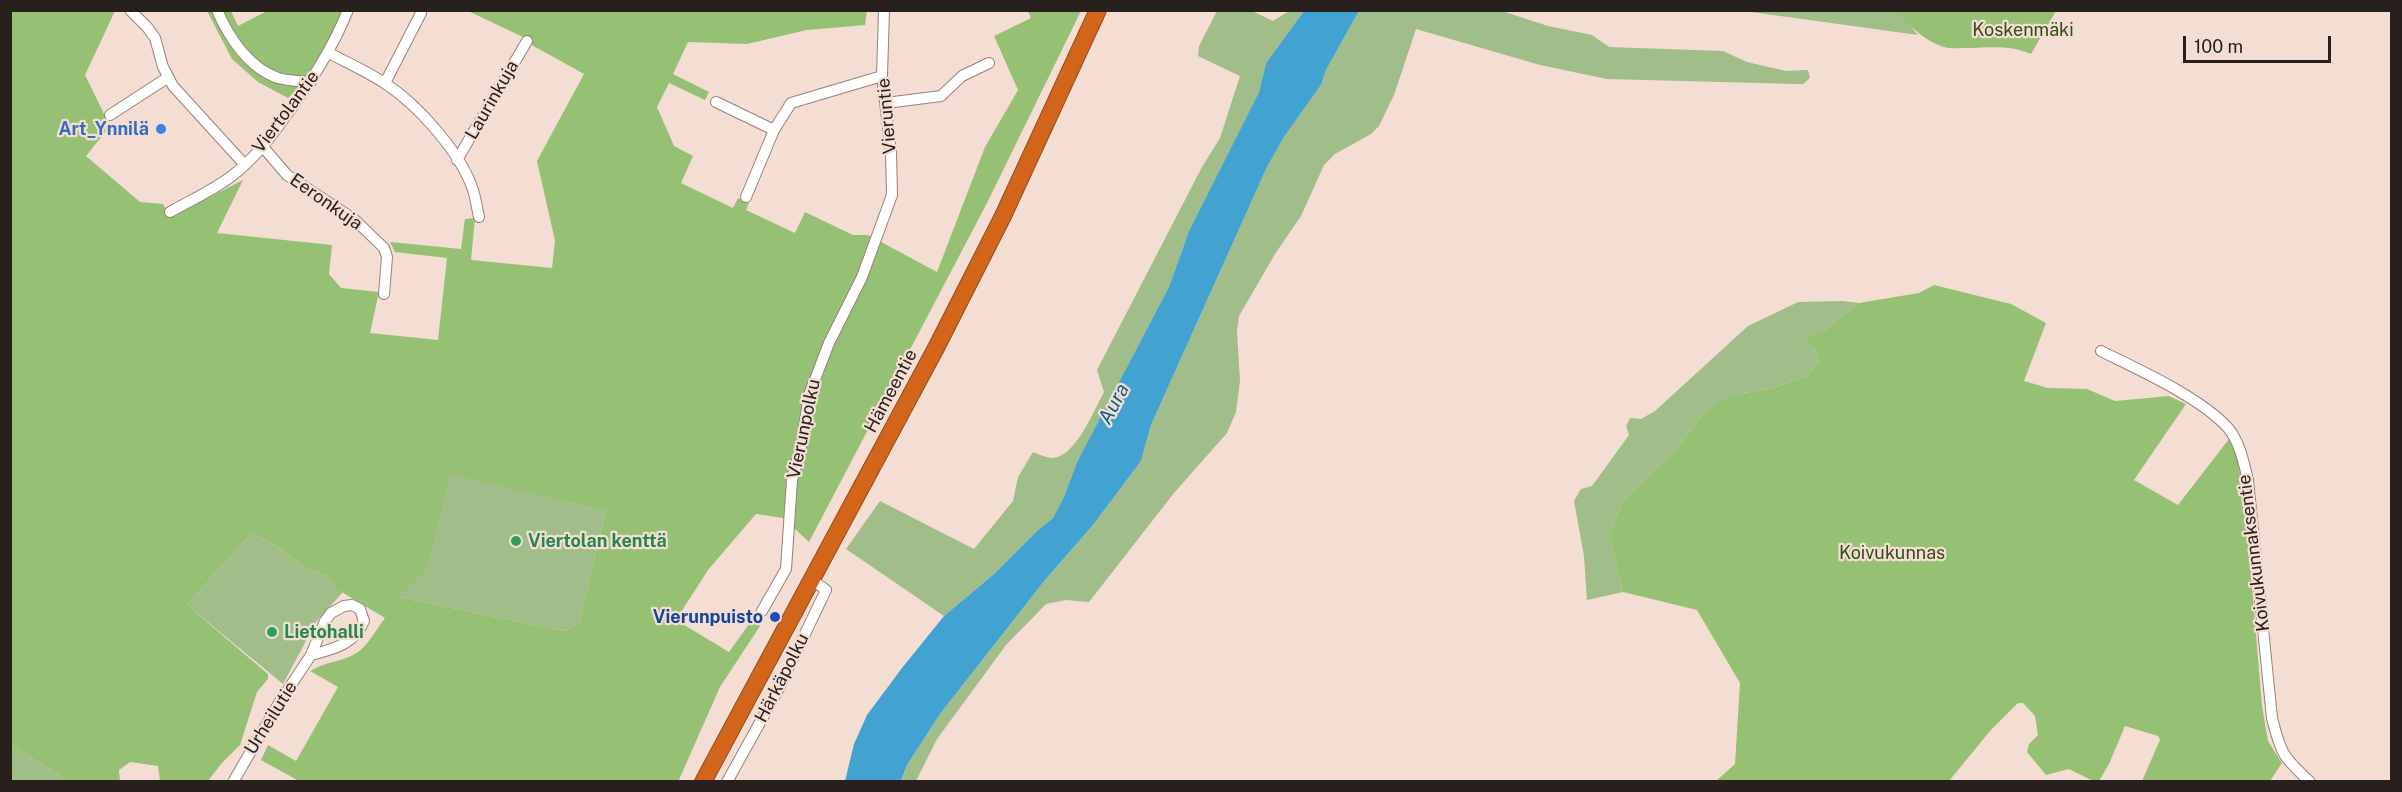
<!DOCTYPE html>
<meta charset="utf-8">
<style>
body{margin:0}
#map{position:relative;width:2402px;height:792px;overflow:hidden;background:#f4ddd3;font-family:"Public Sans",sans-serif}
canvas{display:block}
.frame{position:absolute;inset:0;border:12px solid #28201c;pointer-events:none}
.scale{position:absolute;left:2183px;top:36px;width:148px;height:27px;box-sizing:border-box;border:3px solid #28201c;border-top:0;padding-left:8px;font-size:18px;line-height:21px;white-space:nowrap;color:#28201c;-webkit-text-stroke:4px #f4ddd3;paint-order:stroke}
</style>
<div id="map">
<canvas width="2402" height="792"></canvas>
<div class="frame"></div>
<div class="scale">100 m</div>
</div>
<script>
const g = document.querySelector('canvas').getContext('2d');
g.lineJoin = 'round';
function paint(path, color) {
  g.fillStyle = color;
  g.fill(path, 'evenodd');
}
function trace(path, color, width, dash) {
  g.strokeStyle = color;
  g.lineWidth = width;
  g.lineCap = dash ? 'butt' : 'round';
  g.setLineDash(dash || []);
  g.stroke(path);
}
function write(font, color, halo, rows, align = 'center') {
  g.font = font + ' "Public Sans",sans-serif';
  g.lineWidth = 4.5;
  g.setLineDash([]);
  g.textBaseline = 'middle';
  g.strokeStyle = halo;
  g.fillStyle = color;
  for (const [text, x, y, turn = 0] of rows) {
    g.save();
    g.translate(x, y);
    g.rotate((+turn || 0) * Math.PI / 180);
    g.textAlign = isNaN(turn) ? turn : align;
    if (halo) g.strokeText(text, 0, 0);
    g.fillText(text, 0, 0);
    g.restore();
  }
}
const green = new Path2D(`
 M1217,11h35l21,10 16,-10h15l-38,52 -7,29 -70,139 -20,56 -92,175 -13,35 -11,21 -17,14 -42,42 -50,42 -98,-67 34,-48 94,48 39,-48 5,-24 15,-25c5,2 12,5 18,6 24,1 43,-48 53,-66l-7,-22 105,-203 18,-29 20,-62 -42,-20 1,-10z
 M1359,11h143l46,15 44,9 17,12 114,4 24,11 39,9 22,-1 2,8 -7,6h-7l-189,-5 -67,-14 -124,-36 -22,66 -15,31 -8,8 -36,20 -11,11 -23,51 -26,38 -36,62 -2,15 3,50 -4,31 -9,21 -53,60 -85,109 -23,-2 -20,4 -40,41 -69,94 -21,42 -15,1 6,-17 33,-51 105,-134 48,-55 48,-64 10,-36 116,-258 17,-30 37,-52 5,-15z
 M1744,11h148l14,10 12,14z
 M1843,301l16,2 -33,26 -21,10 11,11 3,10 -10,15 -36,13 -30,5 -43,25 -24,31 -54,53 -13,33 14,57 -36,8 -3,-44 -10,-55 7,-12 11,-3 37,-51 -3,-9 4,-8 11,1 14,-8 93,-85 50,-24z
 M450,473l156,38 -27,112 -14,8 -167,-34z
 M252,533l29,16 23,18 23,9 8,12 8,4 -27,30 -33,62 -96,-79z
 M10,745h1l57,36h-57z`);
const forest = new Path2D(`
 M10,11h105l-30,64 25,51 -24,30 54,46 23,2 8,13 72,-37 -26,53 115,12 -3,29 12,14 38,4 -9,41 68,7 9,-82 -52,-6 -5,-10 71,7 4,-30 10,-1 -4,42 81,8 3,-27 -18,-80 47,-87 -54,-30 -22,20 15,-27 -55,-26h399l-2,14 -58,5 -60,14 -59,-2 -15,32 36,18 -4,8 -36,-17 -12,24 17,39 19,10 -12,27 52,25 5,-10 11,5 -3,7 49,23 10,-21 48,23h15l69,37 48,-125 33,-57 -24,-54 37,-18 -3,-7h53l-94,192 -178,339 -26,-24 -27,-4 -48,56 -32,50 53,32 23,-32 8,6 -40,61 -42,95 -379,-1 -38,-21 7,-15 28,16 42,-74 -28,-16c16,-10 34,-9 48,-19 11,-8 19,-24 27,-34l-50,-30 -8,-12 -23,-9 -23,-18 -29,-16 -65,72 81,69v5l-11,13 -17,53 -19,19 -13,17h-48l-2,-15 -28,-4 -11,8 1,11h-52l-57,-36zM450,474l156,37 -27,112 -14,8 -167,-34 28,-26z
 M207,11h24l7,15 29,-15h76c-15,31 -29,64 -55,87l-30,-16 -26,-23z
 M1892,11h164l-25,43c-21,-10 -46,-6 -68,-6 -6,0 -13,1 -19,-1 -22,-7 -34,-23 -52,-36z
 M1934,285l77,19 35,19 -22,58 24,7 39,1 28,12 54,-5 17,8 -52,76 44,25 51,-66 8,17 8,48 17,202 6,35 14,22 -12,18h-128l18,-41 -2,-4 -33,-10 -16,38 -10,17h-6l-24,-12 -23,6 -19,-23 2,-8 9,-9 -3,-19 -12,-13h-5l-28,28 -41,50h-233l19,-17 5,-81 -43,-73 -74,-18 -14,-57 13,-33 54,-53 24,-31 20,-16 23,-9 30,-5 36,-13 10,-15 -3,-10 -12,-11 22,-10 33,-26 60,-10z`);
const water = new Path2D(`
 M1304,11h55l-33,59 -5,15 -37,52 -17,30 -116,258 -10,36 -48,64 -48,55 -105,134 -33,51 -6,16h-56l9,-37 13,-29 35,-47 42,-52 50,-42 42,-42 17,-14 11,-21 13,-35 92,-175 20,-56 70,-139 7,-29z`);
const minor = new Path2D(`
 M130,10l17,17 8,11 8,29 10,19 72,79
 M217,10c12,28 32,58 61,68 10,3 22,3 33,4
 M329,53c19,10 39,19 57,31 32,21 75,69 87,106 3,9 4,19 6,27
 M385,83l36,-70
 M716,102l58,28
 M886,103l55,-7 21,-20 27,-13
 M110,115l57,-37
 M263,147l24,28 68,45 29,28 3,9 -3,37
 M457,160l70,-119
 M746,197l28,-67 17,-27 91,-27
 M170,212c21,-12 44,-22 63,-37 21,-16 37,-37 52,-58 25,-34 47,-67 63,-107
 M2101,351c38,19 99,46 127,77 12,14 16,36 20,52l24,238c9,36 11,39 38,64
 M762,611l24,-42 6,-89 9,-34 8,-51 20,-52 33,-66 30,-82 -1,-43 -9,-76 2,-66
 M233,782l46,-79 32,-48 14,-34 6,-8 13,-7 8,-1 8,4 4,12c-10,24 -31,28 -53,34
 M727,782l52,-94 47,-98 -15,-11`);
const highway = new Path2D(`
 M703,782l233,-434 67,-132 95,-206`);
const markers = [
 [161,129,6,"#3f7fe0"],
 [516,541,6,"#2e9e5b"],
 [775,617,6,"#1a4fb4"],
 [272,632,6,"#2e9e5b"]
];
const parkNames = [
 ["Koskenmäki",2023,30],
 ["Koivukunnas",1892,553]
];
const streetNames = [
 ["Laurinkuja",492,100,-60],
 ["Viertolantie",286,112,-53],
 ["Vieruntie",887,116,-95],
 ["Eeronkuja",326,202,35],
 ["Hämeentie",891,391,-62],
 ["Vierunpolku",804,429,-78],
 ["Koivukunnaksentie",2254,553,-97],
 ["Härkäpolku",782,678,-63],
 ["Urheilutie",271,718,-58]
];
const shopNames = [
 ["Art_Ynnilä",149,129]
];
const leisureNames = [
 ["Viertolan kenttä",528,541],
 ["Lietohalli",284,632]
];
const transitNames = [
 ["Vierunpuisto",763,617]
];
const waterNames = [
 ["Aura",1114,404,-62]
];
paint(green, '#a0bd8a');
paint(forest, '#96c174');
paint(water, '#42a3d3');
trace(minor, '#968279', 12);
trace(highway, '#974d1b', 18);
trace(minor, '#fff', 10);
trace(highway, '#d3651b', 16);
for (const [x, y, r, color] of markers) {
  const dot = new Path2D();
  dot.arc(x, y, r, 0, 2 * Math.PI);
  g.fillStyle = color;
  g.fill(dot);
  trace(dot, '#f4ddd3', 2);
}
write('18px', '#324e18', '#f4ddd3', parkNames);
write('18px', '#28201c', '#f4ddd3', streetNames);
write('bold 18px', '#366cbe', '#f4ddd3', shopNames, 'right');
write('bold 18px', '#27864d', '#f4ddd3', leisureNames, 'left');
write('bold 18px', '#164399', '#f4ddd3', transitNames, 'right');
write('italic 20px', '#135d7e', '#f4ddd3', waterNames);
</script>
